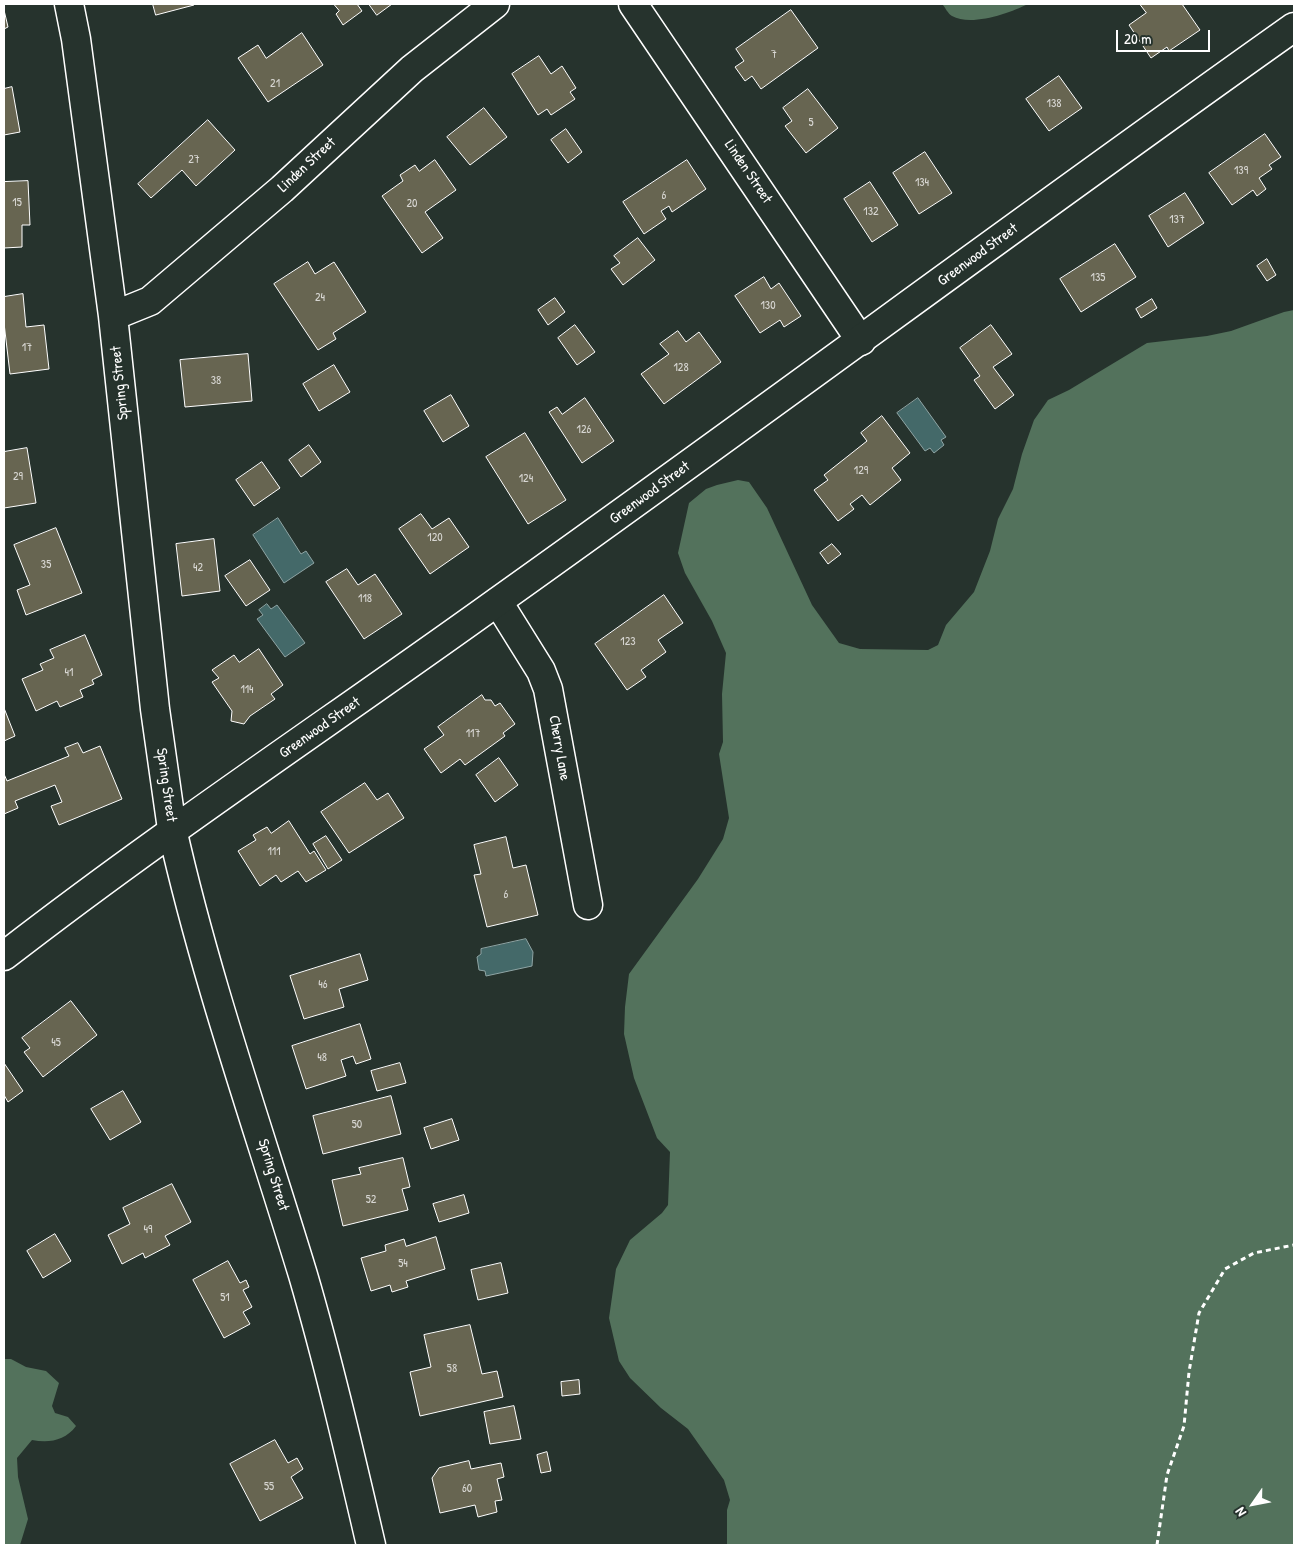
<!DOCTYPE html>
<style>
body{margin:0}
#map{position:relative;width:1298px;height:1549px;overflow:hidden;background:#26332d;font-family:"Patrick Hand",sans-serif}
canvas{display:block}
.frame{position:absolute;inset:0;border:5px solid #fff;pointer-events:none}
.north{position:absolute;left:1228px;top:1479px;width:50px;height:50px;-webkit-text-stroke:4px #26332d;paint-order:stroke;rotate:237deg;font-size:14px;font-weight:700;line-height:20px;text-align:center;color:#fff}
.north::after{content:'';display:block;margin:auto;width:18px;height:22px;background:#fff;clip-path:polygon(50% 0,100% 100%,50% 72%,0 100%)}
.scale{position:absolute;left:1116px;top:30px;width:94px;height:22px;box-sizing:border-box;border:2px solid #fff;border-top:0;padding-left:6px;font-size:15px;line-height:18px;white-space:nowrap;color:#fff;-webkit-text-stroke:4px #26332d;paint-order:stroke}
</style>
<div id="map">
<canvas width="1298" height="1549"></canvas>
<div class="frame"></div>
<div class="north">N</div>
<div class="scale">20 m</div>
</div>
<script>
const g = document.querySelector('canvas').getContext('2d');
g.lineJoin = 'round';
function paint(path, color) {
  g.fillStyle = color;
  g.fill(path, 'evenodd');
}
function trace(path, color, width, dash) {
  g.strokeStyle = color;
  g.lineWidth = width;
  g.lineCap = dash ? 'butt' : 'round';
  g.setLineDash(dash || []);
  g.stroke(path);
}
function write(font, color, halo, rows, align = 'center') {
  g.font = font + ' "Patrick Hand",sans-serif';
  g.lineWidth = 4.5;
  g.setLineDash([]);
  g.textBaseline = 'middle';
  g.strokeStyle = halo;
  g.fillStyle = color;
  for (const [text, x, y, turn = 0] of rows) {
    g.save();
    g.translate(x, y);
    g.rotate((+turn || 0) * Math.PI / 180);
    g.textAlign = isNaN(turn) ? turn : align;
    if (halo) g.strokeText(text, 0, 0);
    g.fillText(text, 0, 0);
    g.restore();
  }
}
const green = new Path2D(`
 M942,4h86c-18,9 -57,23 -76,12 -4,-2 -7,-9 -10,-12z
 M1294,310v1235h-567v-35l3,-10 -6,-20 -36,-51 -27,-21 -31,-30 -11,-17 -10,-43 7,-49 14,-29 32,-27 6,-8 2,-53 -13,-14 -23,-60 -10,-44 1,-27 4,-33 69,-95 25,-40 6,-21 -10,-64 4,-12 -1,-48 4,-41 -14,-32 -27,-48 -7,-20 11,-50 17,-14 11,-4 21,-5 11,2 18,26 45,97 27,38 21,6 68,1 10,-5 8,-20 28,-33 16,-41 8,-32 15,-30 9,-35 12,-34 14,-20 21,-10 78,-47 60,-7 24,-5 53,-19z
 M4,1359h7l15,8 20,4 13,12 -7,23 3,7 13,4 8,9c-11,15 -27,17 -44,14l-15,18 1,19 10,42 -8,26h-16z`);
const water = new Path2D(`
 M918,398l28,39 -5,3 3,5 -10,8 -4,-5 -5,3 -28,-38z
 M278,518l23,36 5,-3 8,12 -30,20 -31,-48z
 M267,604l4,5 6,-4 28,38 -20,14 -28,-38 6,-4 -4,-5z
 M526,939l7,13 -1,14 -46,10 -1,-5 -6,-1 -2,-13 4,-3v-5z`);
const building = new Path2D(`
 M153,4h41v1l-38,10z
 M334,4h23l5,7 -19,14 -7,-11 3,-3z
 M369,4h23l-15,11z
 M1140,4h42l18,26 -31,21 -2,-4 -16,11 -22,-33 17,-12z
 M4,10l4,17 -4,2z
 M791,10l27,38 -57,41 -9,-13 -7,5 -10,-14 9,-6 -8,-12z
 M302,33l21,32 -55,37 -30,-44 20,-13 8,13z
 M539,56l12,18 11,-8 14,22 -6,4 5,7 -24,16 -4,-6 -9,6 -26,-41z
 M1059,76l23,32 -33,23 -23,-32z
 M12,87l8,45 -16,3v-46z
 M808,89l30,39 -32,25 -21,-27 7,-5 -9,-13z
 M484,108l23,29 -37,28 -23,-28z
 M208,120l27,30 -39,36 -14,-16 -31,28 -13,-14z
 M566,129l16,23 -14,11 -17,-23z
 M1265,134l16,23 -12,8 3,4 -13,9 7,11 -9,7 -4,-6 -21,15 -23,-32z
 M925,152l27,41 -33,21 -26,-41z
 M435,160l21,30 -31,22 18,26 -21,15 -40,-57 21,-15 -3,-6 15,-10 4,6z
 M687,160l19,29 -34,23 -3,-6 -8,5 5,8 -22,15 -21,-32z
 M28,181l2,44h-8v22l-18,1v-66z
 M870,182l28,43 -26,17 -28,-43z
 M1185,193l19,30 -36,24 -19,-31z
 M638,238l17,22 -32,25 -12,-16 9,-6 -6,-7z
 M1115,244l21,33 -55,35 -21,-33z
 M1267,259l9,16 -9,6 -10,-15z
 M308,262l7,12 19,-12 32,50 -33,21 3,6 -18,11 -44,-66z
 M764,277l7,12 8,-6 22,33 -17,11 -4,-7 -20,13 -25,-37z
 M23,294l3,33 18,-2 5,44 -39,5 -6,-51v-26z
 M555,298l10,14 -17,13 -10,-15z
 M1152,299l5,9 -16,10 -5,-9z
 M575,325l20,27 -18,13 -19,-27z
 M991,325l21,29 -19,13 21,28 -19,14 -21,-29 6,-4 -20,-28z
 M678,331l8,11 13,-10 22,30 -57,42 -23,-30 28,-20 -9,-10z
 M248,354l4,47 -67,6 -5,-47z
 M334,365l16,27 -31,19 -16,-27z
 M451,395l18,31 -26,16 -19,-31z
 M585,398l29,43 -32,22 -33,-51 8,-5 5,7z
 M882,416l28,37 -18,15 9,12 -31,25 -8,-10 -12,9 4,5 -16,12 -24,-31 14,-10 -4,-5 43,-34 -6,-8z
 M525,433l41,67 -38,24 -42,-67z
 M309,445l12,17 -20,15 -12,-17z
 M27,448l9,55 -32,5v-56z
 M262,462l18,26 -26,18 -18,-26z
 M421,514l11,15 17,-11 20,29 -39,27 -31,-45z
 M56,528l26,65 -56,22 -9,-25 13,-5 -16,-40z
 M214,539l6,52 -38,5 -6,-52z
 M832,544l9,10 -13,10 -8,-11z
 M250,560l20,30 -24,16 -21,-30z
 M347,569l11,16 17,-11 27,40 -38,25 -38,-57z
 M664,595l19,28 -25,17 8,12 -25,18 5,7 -19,13 -32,-46z
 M85,635l17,40 -10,5 2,4 -14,6 3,7 -23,10 -3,-6 -21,10 -14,-32 21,-9 -3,-6 14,-6 -4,-8z
 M259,649l24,36 -12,9 4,5 -25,17 -6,8 -13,-3 1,-10 -20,-29 7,-4 -7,-8 22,-15 5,7z
 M482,695l3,5h6l4,6 5,-3 15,21 -12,9 2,3 -40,29 -5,-6 -19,14 -17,-24 20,-14 -6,-8z
 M4,708l11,28 -11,5z
 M78,743l5,10 17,-7 22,53 -63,26 -8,-19 11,-4 -7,-17 -40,16 3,7 -14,6v-40l3,7 62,-25 -4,-8z
 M499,758l19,27 -23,17 -19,-27z
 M365,783l12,17 11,-7 16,25 -55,35 -28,-41z
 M289,821l21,33 4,-3 12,19 -20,12 -8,-11 -17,11 -5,-7 -16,11 -22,-35 18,-11 -3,-5 14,-8 4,6z
 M326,836l16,24 -14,9 -15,-25z
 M506,837l7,31 13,-3 12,50 -51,12 -13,-52 7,-1 -7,-29z
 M360,954l8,26 -29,9 5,18 -40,12 -14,-43z
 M71,1001l26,34 -54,42 -19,-25 6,-4 -8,-10z
 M360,1024l11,35 -15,5 -3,-8 -12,4 5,16 -40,13 -14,-43z
 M4,1063l19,28 -15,11 -4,-7z
 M400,1063l6,20 -29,8 -6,-20z
 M123,1091l18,31 -31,18 -19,-31z
 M391,1096l10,38 -78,20 -10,-38z
 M452,1119l7,21 -28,9 -7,-21z
 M403,1158l7,29 -8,2 6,21 -65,16 -11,-46 29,-6 -2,-6z
 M172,1184l19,38 -26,14 5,9 -25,13 -2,-5 -21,11 -14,-29 22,-11 -7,-16z
 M464,1195l5,18 -30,9 -6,-18z
 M55,1234l16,27 -28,17 -16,-27z
 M436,1237l9,32 -39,12 2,6 -16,5 -2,-7 -19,6 -10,-33 25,-7 -1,-6 19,-6 2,7z
 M228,1261l12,22 6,-3 3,7 -6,3 9,17 -9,5 7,12 -26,14 -31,-58z
 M501,1263l7,30 -30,7 -7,-30z
 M470,1325l12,49 15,-3 6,26 -83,19 -10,-44 21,-5 -7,-32z
 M579,1380l1,14 -18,2 -1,-14z
 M514,1406l7,33 -31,5 -6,-32z
 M275,1440l13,23 9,-5 6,11 -12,8 12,21 -43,23 -30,-57z
 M547,1452l4,19 -10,2 -4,-18z
 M469,1461l2,8 30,-6 3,14 -7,2 5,21 -7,1 2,11 -19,5 -3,-12 -35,8 -8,-35 7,-10z`);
const path = new Path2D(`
 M1157,1545l10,-70 17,-49 5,-54 10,-59 26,-44 29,-16 40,-8`);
const street = new Path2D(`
 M69,4l7,35 37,277 42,393 17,120
 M633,4l228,337
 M113,316l37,-15 132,-112 130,-120 83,-65
 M498,602l43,69 7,18 40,216`);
const secondary = new Path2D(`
 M172,829c34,151 86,298 131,446 26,89 47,180 68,270
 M4,956c160,-124 329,-236 493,-354 267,-190 530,-386 797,-575`);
const numberNames = [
 ["7",774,55],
 ["21",275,84],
 ["138",1054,104],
 ["5",811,123],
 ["27",194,160],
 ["139",1241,171],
 ["134",922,183],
 ["6",664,196],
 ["15",17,203],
 ["20",412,204],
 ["132",871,212],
 ["137",1177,220],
 ["135",1098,278],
 ["24",320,298],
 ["130",768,306],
 ["17",27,348],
 ["128",681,368],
 ["38",216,381],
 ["126",584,430],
 ["129",861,471],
 ["29",18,477],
 ["124",526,479],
 ["120",435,538],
 ["35",46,565],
 ["42",198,568],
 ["118",365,599],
 ["123",628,642],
 ["41",69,673],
 ["114",247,690],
 ["117",473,734],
 ["111",274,852],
 ["6",506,895],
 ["46",323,985],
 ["45",56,1043],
 ["48",322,1058],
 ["50",357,1125],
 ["52",371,1200],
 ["49",148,1230],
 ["54",403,1264],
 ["51",225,1298],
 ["58",452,1369],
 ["55",269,1487],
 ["60",467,1489]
];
const streetNames = [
 ["Linden Street",307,165,-43],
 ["Linden Street",748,172,56],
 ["Greenwood Street",978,255,-36],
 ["Spring Street",120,383,-96],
 ["Greenwood Street",650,493,-36],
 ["Greenwood Street",320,728,-35],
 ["Cherry Lane",559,748,80],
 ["Spring Street",166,785,82],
 ["Spring Street",273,1175,73]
];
paint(green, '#53725c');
paint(water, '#446969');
trace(water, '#8fa5a5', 1);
paint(building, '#676551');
trace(building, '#fff', 1);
trace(street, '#fff', 31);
trace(secondary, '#fff', 31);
trace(path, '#fff', 3, [5, 4]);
trace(street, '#26332d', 28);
trace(secondary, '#26332d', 28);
write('12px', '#d9d8d4', null, numberNames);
write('15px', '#fff', '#26332d', streetNames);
</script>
